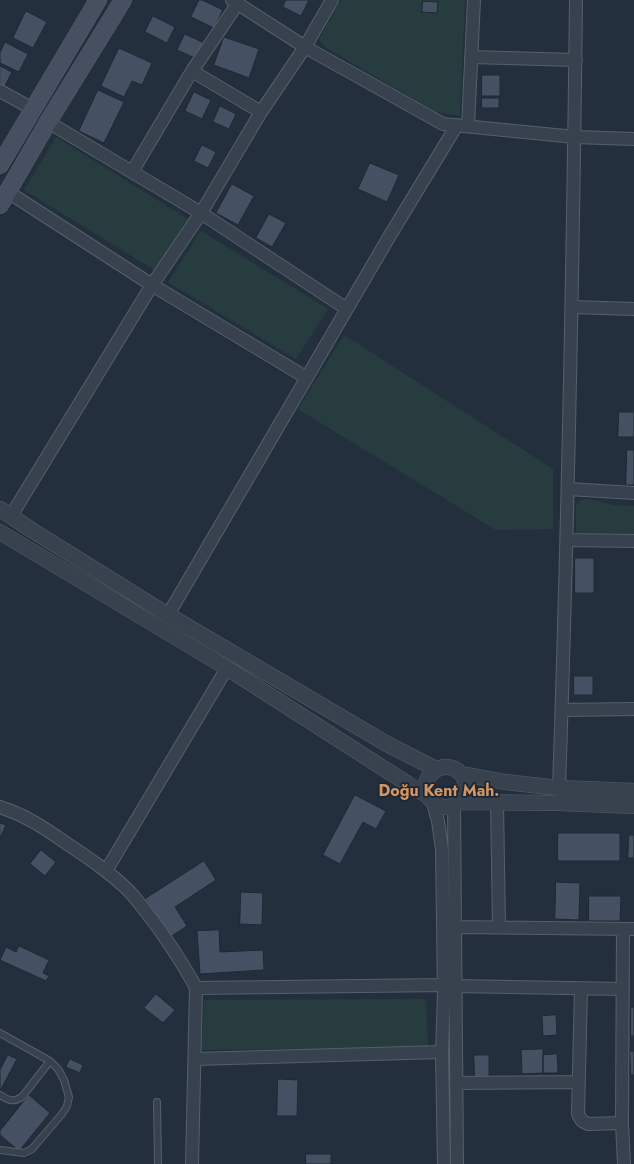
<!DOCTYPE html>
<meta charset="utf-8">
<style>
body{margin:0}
canvas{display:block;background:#242f3e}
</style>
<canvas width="634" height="1164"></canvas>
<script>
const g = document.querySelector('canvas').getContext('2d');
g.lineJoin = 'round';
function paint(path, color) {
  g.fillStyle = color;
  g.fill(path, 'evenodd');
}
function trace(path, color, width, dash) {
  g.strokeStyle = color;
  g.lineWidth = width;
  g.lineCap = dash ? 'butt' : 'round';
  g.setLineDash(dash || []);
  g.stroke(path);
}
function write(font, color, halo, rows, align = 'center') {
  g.font = font + ' Jost,sans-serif';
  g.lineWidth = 3.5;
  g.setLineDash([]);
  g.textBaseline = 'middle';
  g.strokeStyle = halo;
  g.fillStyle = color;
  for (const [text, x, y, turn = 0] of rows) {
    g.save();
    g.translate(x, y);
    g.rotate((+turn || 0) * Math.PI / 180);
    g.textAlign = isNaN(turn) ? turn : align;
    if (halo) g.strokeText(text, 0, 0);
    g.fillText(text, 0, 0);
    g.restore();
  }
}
const green = new Path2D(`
 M341,0h124l-5,116 -26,-5 -108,-63 -7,-9z
 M56,137l135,84 -35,50 -132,-81z
 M201,231l127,78 -32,50 -128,-77z
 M344,335l209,134v60l-57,1 -198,-121z
 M588,499l26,6 20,1v30l-58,-3v-27l5,-6z
 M426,999l2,49 -226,2 2,-50z`);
const building = new Path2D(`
 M199,0h3l21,10 -9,18 -23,-11z
 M286,0h23l-8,16 -18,-9z
 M423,1l15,1 -1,11 -15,-1z
 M26,11l21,11 -14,26 -20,-10z
 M153,16l22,11 -8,16 -22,-11z
 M185,34l19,9 -7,16 -20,-9z
 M224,37l35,12 -10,29 -35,-13z
 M5,42l23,12 -9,18 -19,-9v-10z
 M119,48l33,15 -10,22 -10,-4 -8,16 -23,-11z
 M0,66l12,6 -8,16 -4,-2z
 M482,75h18v21h-18z
 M98,90l26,12 -20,41 -25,-12z
 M194,92l17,8 -9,19 -17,-8z
 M482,98h17v10h-17z
 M220,106l16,8 -7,15 -16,-7z
 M202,145l14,7 -8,16 -14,-7z
 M370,163l29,12 -12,27 -29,-13z
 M232,184l22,12 -16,29 -22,-12z
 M269,214l17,9 -14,24 -16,-9z
 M619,412h15v25h-16z
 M627,450h7v35h-8z
 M575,558h19v35h-19z
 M574,676h19v19h-19z
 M355,795l31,16 -10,18 -13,-7 -23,42 -17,-9z
 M0,823l6,2 -6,13z
 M558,833h62v28h-62z
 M629,835h5v23h-6z
 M41,850l15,12 -11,14 -15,-12z
 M204,861l12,19 -41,27 12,19 -17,11 -25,-38z
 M556,882l24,1 -1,37 -24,-1z
 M241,892l22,1 -1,32 -22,-1z
 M589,896h32l-1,25h-31z
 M219,930l1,22 43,-2 1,20 -64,4 -3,-43z
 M19,946l30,14 -6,13 6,3 -3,5 -46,-21 6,-13 10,5z
 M156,994l19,16 -12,13 -19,-15z
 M631,1007h3v29h-3z
 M556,1015l1,20 -14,1 -1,-20z
 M543,1049v24l-21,1 -1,-24z
 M630,1051h4v24h-3z
 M557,1054l1,19h-15v-18z
 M8,1055l9,4 -17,32v-21z
 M474,1055h15v25h-14z
 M70,1059l13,6 -3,8 -14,-6z
 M278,1079l20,1 -1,36h-20z
 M29,1095l21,18 -31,38 -19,-16v-4z
 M306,1154h25v10h-25z`);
const service = new Path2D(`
 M0,1033l50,28 8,8 6,11 5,17 -2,9 -5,8 -30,35 -8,4 -24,-3
 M0,1095c9,5 12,8 22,2l28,-36
 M157,1102l1,62`);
const minor = new Path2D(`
 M232,0l73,47 138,77 132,13 59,2
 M471,57l105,3
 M192,71l69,41
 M0,91l33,18
 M48,122l153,91 146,96
 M468,126l6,-126
 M132,172l60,-101 46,-68
 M8,192l144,93 155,93
 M572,307l62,2
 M568,489l66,4
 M11,516l141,-231 49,-72 60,-101 44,-65 27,-47
 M567,540l67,1
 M168,615l221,-378 68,-112
 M562,710l72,-1
 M559,788c9,-263 14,-525 17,-788
 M497,802l2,125
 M433,803l5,18 4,28 2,145 -2,58 2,112
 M454,806l3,358
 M0,807c27,9 43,20 66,36 21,14 42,28 61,46 10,10 18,22 27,33 15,21 30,43 42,66l-4,176
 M106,871l121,-203
 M454,927l180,2
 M623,929l-1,194 2,41
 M455,986l168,3
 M196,988l248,-3
 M581,989l-3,125 4,7 6,3 34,-1
 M195,1059l247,-7
 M456,1083l123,-1`);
const tertiary = new Path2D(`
 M0,509l30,20 138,86 219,129 49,25
 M0,532l227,136 181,116 20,12
 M426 787a20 20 0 1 1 40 0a20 20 0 1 1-40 0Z
 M462,774l43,8 54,6 75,3
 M460,802l99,1 75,3`);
const secondary = new Path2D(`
 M0,165l98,-165
 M0,205l48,-83 75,-122`);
const districtNames = [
 ["Doğu Kent Mah.",439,792]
];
paint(green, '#263c3f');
paint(building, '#455162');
trace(building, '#1f2835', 1);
trace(service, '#565f6c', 8);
trace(minor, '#565f6c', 14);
trace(tertiary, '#565f6c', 16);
trace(secondary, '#565f6c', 18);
trace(service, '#38414e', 6);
trace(minor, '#38414e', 12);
trace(tertiary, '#38414e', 15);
trace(secondary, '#465061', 17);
write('bold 16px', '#d59563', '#1d2633', districtNames);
</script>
